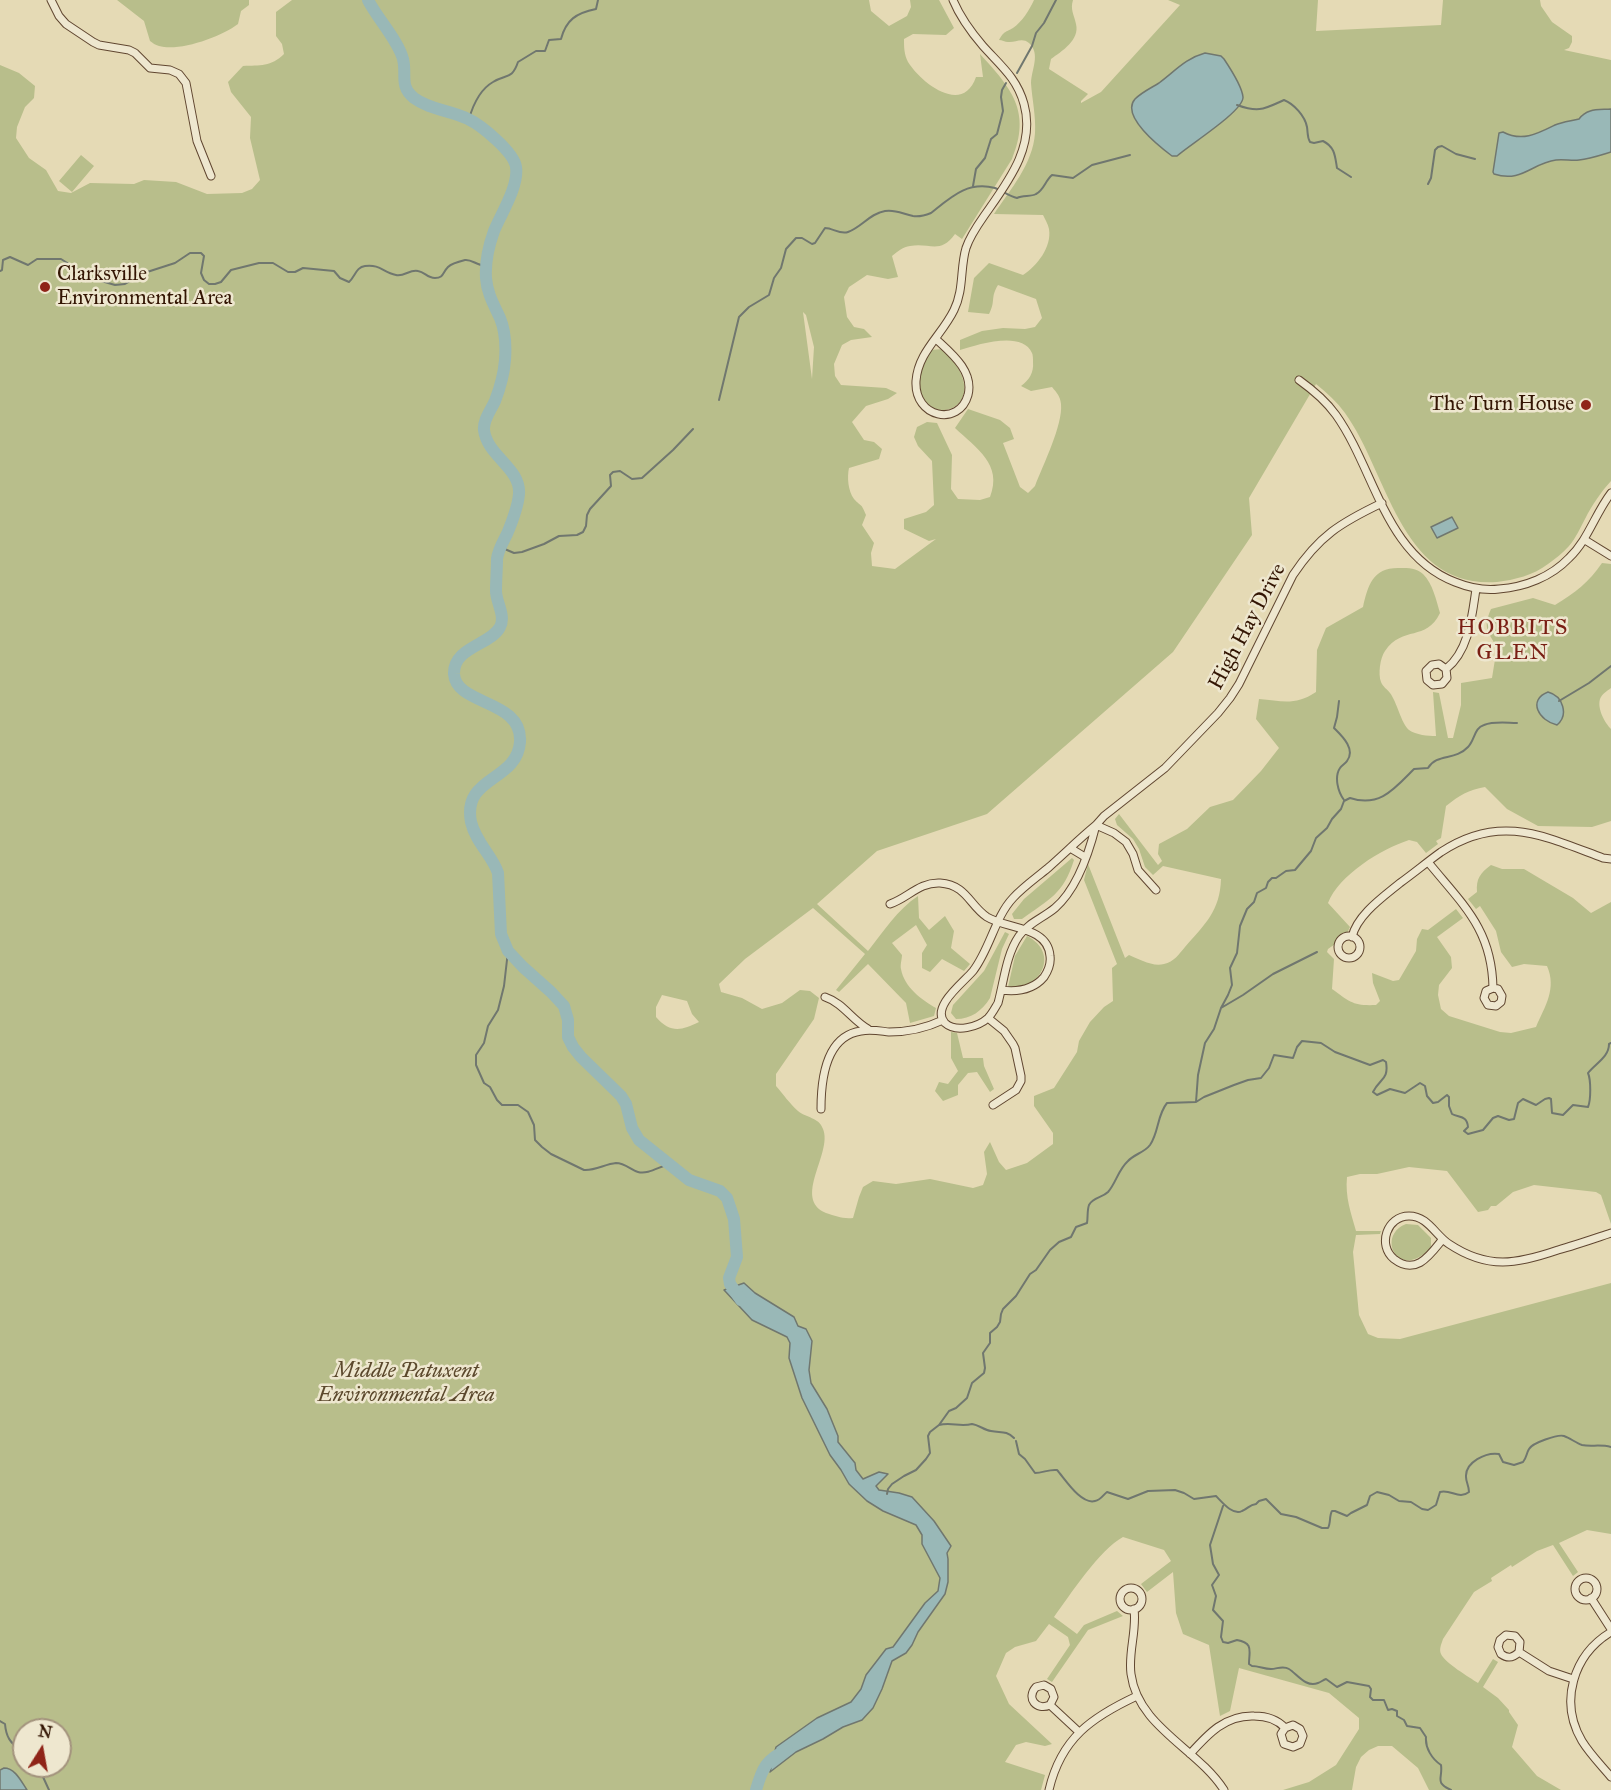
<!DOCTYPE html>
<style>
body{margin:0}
#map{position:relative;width:1611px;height:1790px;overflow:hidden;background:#e5dab5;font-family:"IM FELL Great Primer",serif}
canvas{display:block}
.north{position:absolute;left:12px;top:1718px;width:60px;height:60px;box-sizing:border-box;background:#eee7cf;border:2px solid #a3937d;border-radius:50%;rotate:11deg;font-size:16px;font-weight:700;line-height:24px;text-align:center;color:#331503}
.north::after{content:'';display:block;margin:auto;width:21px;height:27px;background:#8f2418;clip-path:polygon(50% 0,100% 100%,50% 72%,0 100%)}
</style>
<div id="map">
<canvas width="1611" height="1790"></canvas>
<div class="north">N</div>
</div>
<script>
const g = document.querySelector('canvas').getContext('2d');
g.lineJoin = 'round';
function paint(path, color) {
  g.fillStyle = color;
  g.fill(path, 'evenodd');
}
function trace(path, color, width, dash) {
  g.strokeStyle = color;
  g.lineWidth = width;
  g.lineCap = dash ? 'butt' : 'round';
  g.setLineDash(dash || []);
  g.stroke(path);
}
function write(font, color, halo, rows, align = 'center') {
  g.font = font + ' "IM FELL Great Primer",serif';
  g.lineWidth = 5;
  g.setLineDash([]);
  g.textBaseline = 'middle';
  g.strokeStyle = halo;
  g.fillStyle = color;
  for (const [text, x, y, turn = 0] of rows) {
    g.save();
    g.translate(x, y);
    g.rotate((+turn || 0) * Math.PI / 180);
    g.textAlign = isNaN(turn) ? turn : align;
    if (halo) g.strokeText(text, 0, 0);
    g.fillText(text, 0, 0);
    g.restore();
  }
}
const green = new Path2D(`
 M117,0h132v5l-8,6 -3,13c-17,13 -59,28 -79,22 -4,-1 -6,-3 -9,-5l-6,-20z
 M292,0h577l2,11 18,15 18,-10 4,-9 -1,-7h29l15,28 -8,7 -33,-1 -9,5c0,8 0,15 4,23 14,22 55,53 68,15h7l-3,-23c31,34 52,57 32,105l-50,80 -7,-5c-15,21 -26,8 -45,12 -7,1 -12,5 -18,10l6,21 -10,2 -21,-4 -18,12 -5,10 3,20 7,10 10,2 8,8 -21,3 -9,5 -8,19 1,12 6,9 45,3 11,5 -9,6 -22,7 -14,16 12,18 10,2 8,7 -3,10 -30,9c-2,9 -1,23 5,31 7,8 7,3 12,16l-4,10 12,18 -3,10 1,13 23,3 41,-30 -7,2 -25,-12v-10l22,-7 8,-7 -2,-44 -14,-15 -4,-9 3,-10 10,-5 10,1 15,32 -1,34 7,10 22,1 10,-3c13,-33 -14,-49 -35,-69l13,-19 32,11 10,8 4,11 -11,4 17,44 8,6 7,-7c8,-21 28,-61 26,-82 -1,-8 -4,-11 -9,-17l-21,4 -10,-5c8,-6 13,-13 12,-24 0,-3 0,-7 -1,-9 -10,-23 -55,-8 -72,-3v-10l22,-9 21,-3 22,1 10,-2 7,-9 -6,-19 -38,-14c-8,13 -2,16 -9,29l-21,-2 6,-34 15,-15 34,12c14,-9 29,-28 26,-46 -1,-5 -4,-10 -6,-14l-49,-1c16,-24 39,-50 41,-81 1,-17 -3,-34 -4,-50 0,-13 10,-29 -2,-40 -7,-6 -14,0 -21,-1 -3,0 -6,-2 -9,-2 6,-10 6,-7 14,-12 9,-6 17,-19 21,-28h39c-3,10 1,14 3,24 4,16 -14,27 -25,35l-2,10 39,25 -7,7v2l20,-11 79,-87 -12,-5h150l-2,31 125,-6 2,-25h97l1,6 11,16 20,14v6l-3,6 -5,2 47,10v421c-10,11 -19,24 -26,38 -5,9 -9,19 -16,27 -6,7 -14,13 -21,18 -14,11 -34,16 -51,18 -97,7 -108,-108 -152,-169 -8,-11 -18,-20 -29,-29l-67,114 3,37 -79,117 -186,162 -110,37 -60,53 51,47c15,-19 30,-42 50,-55l1,22 10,12 16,-14 9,15 -3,17 19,16 -6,7 -22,-12 -12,13 -8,-4v-15l5,-8 -11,-20 -24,18 10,12c0,4 -2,10 -1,14 3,18 21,31 35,39l-2,8 -24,7 -4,-20 -38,-39 -29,28 -3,-2 29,-36 -52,-46 -68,51 -26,25 2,8 21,6 20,11 20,-6 18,-13 10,1 9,7 -5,21 -38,55v12c7,8 14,18 22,25 8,7 21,6 25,18 10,24 -31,70 3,84 10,3 16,6 27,5l6,-21 4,-10 10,-6 23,3 34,-5 43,9 10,-3 4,-11 -3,-22 6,-10 9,20 7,8 21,-7 26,-19v-11l-19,-27v-10l20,-8 23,-36 2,-11 11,-19 14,-15 9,-6 -1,-33 5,-4 -33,-84 4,-16 37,94 4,-3c10,4 23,12 35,9 10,-2 15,-10 21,-17 20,-23 35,-36 36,-68l-58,-13 -10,9 -8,-8 -6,-18 -6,-10 -16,-14 -2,-6 4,-5 39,51 4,-4 -4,-7 1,-10 28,-15 23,-22 23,-7 28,-29 18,-23 -23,-29 3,-20c23,2 36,7 57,-7l1,-42 9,-22 37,-21c5,-22 10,-40 37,-39 9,0 16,0 23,6 10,10 13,26 17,39 -14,29 -37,12 -55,38 -5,7 -7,23 -4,31 2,5 6,7 9,11 7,9 11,30 19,37 7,5 19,6 27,6l-3,-44 6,1 9,45h5l8,-33v-22l31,-5 5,-31c-10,-16 -14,-20 -6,-38l42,-11 22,7c20,-12 34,-23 47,-42l9,1v124c-4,3 -9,6 -11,11 -3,10 5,24 11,30v92l-19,6 -54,-1 -31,-17 -22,-22c-17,3 -25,8 -39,19l-5,32 -5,3 2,3 -12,9 -9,-11 -8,-2c-28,9 -70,35 -81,63l22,24 -5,10 -17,12 -1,3 7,7 -2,30c18,13 21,17 44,16l4,-4 -7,-18 -1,-10 21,8 6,-1 17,-29 1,-12 5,-10 6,1 28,-21 7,9 -26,19 14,20 1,11 -13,17 -1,10 3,14 8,7 51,16 11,1 25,-6c9,-21 21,-38 11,-61l-23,-2 -12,3 -11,-15 -5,-21 -16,-25 -4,3 -8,-10 9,-7c-1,-13 3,-19 14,-27l11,4h22l49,29 18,15 20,-11v322l-10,-29 -5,-3 -62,-7 -21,7 -17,14h-5l-3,4 -10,2 -31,-41 -38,-4 -32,7h-17l-13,3c-2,20 4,36 9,54h25l-1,3 -24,1 -3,17 6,63 9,19 10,4 22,1 211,-56v251l-24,-4 -28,13 19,29 -5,4 -20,-31 -16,6 -25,16 -1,-2 -20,13 1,3 -18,11 -31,47c-2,6 -4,10 -2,15 4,9 28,23 37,29l15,-24 5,3 -15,25 15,11 11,12v2l9,13 -6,22 25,29 24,14h-132l-11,-22 -26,-22h-14l-9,4 -8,7 -5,10 -4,23h-69l26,-8 27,-17 23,-36v-11l-30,-25 -90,-25 -9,43 -10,5 -11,-71 -26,-11 -7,-21 -3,-41 -26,20 -6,-8 30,-23 -7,-11 -41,-13c-23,12 -53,58 -69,80l23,17 7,-9 33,-14 6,5 -35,14 -36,52 -5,-3 23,-34 -2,-8 -19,-13 -13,17 -21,6 -9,6 -10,23 13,28 43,40 -7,2 -19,-4 -10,3 -11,17 40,13 -4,15h-1041v-1725l19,8 16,13 -1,12 -9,9 -8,20 -1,11 13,20 17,12 12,21 13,2 19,-10 44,1 10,-4 32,2 31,12 35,-1 10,-4 8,-9 -10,-42 1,-21 -20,-25 -3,-10 15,-16c17,-1 28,1 41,-12l-2,-10 -6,-8v-24zM803,312l3,3 8,32 -2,32zM662,995l25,6 5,13 7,8c-18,9 -29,11 -43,-5v-10zM24,1730h36v36h-36z
 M81,155l13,11 -22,26 -13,-11z
 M943,349c64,65 -37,87 -22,22 2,-8 6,-15 9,-21z
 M1072,858l2,2c-11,35 -25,39 -52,59h-8l-2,-5 12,-15z
 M1005,932l4,2 -7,15 -12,49c-8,13 -19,21 -34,21l-5,-6 2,-8 31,-34z
 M1027,936c35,18 11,57 -19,51l7,-31z
 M951,1032l6,1 6,25h20l1,8 10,23 -4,3 -13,-20 -9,1 -10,12v10l-15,6 -8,-10 4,-9 9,2 10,-13 -7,-13z
 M1406,1224l12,1 13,13v9c-32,36 -56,-11 -25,-23z`);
const water = new Path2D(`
 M1205,53l16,3 3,3c6,9 18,28 19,38 1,14 -54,48 -66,59h-5c-12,-9 -52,-40 -37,-57 7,-7 16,-11 24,-16 15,-11 27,-25 46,-30z
 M1611,109v43c-10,3 -21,7 -32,8 -7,1 -15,-1 -23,0 -24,3 -34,23 -62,14l-1,-2 6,-39 4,-1c19,10 34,2 52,-7 7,-3 16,-4 24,-6 8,-11 19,-9 32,-10z
 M1452,517l6,11 -21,10 -6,-11z
 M1548,692c15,4 21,23 9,33 -18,-4 -30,-25 -9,-33z
 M744,1283l11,10 39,24 4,9 8,3 6,12 -3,29 2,13 16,26 11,27v6l17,21 1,7 7,9 16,-7 9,2 -12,12 3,4 20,3 13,4 22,24 17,25 -4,7 1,6v23l-3,12 -27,38 -6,13 -6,8 -14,8 -10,28 -9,19 -11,12 -19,7 -20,12 -27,13 -26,20 6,-25 41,-29 34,-16 10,-13 5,-14 20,-26 7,-2 32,-44 13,-12 2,-13 -18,-34v-9l-6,-10 -33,-14 -16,-10 -18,-17 -8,-14 -11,-15 -28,-57 -13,-40 1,-15 -3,-6 -35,-17 -28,-30z
 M4,1768c11,0 17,13 23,22h-27v-20z`);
const stream = new Path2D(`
 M1017,73l15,-27 4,-13 8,-10 12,-23
 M1237,105c22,8 27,4 47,-5 10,4 21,16 23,27 1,6 0,10 3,15l4,1 9,-2c12,6 12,15 14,27l14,9
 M469,119c4,-14 10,-29 24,-37 13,-8 19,-2 25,-20l18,-11h9l4,-11 12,-1c5,-19 15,-26 35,-30l2,-9
 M1428,184l3,-6 4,-28 3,-3 4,-1 14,8 19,5
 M973,186l3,-17 9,-11 6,-19 6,-5 6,-23 -2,-14 1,-7 4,-7
 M0,271l2,-1 1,-10 7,-3 18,8 9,-6h24l30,19 24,7 10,-1 19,-11 31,-10 15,-10h11l3,3 -3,17 3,7 5,4h6l6,-2 10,-12 28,-7h14l15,9h7l8,-4 31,3 6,7 9,4c6,-5 7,-15 16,-16 16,-2 18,7 31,9 8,2 14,-6 22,-4 7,1 9,7 17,7 9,0 7,-5 13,-11 3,-3 13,-6 17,-7 7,-1 12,6 22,6
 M719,400l20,-83 10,-10 20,-12 5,-17 7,-10 5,-19 10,-11h6l10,6 3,-1 10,-15c8,0 15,7 23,4 14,-5 21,-18 37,-21 10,-2 18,3 28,5 6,1 13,-1 18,-3 20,-16 36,-32 64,-25 8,3 14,8 22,10 6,-3 14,-1 19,-4 8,-4 9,-13 16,-19l21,3 19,-13 38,-10
 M500,547l14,6 8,-1 22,-8 15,-8 18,-1 6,-3 3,-6 1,-11 3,-6 21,-23 -1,-11 3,-3 7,-1 12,8 10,-1 31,-28 20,-21
 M1339,701l-2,16 -3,11c8,8 22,21 13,33 -1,2 -6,5 -7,7 -6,9 -2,24 4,32
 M1559,701l30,-18 22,-17
 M508,951l-4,35 -6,24 -10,16 -4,17 -8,12v10l8,18 6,4 7,13 5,5h16l10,7 6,13 1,15 7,7 9,7 33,16c11,1 21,-6 32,-7 9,0 15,7 22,9 10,3 22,-6 32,-8
 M1221,1008l22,-13 30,-21 44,-22
 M1196,1102l2,-27 7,-32 9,-14 7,-21 7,-13 4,-10 -2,-17 7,-15 3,-27 7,-17 7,-7 3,-9 9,-5 2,-6 4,-4h4l10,-7 9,-1 16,-19 5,-13 11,-10 5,-9 9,-10 3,-8 6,-3c30,10 45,-10 64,-29l14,-1c9,-15 27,-7 40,-21 7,-7 6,-19 16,-22 10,-4 23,-2 33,-2
 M939,1425c12,-3 21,2 33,-1 7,1 12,6 19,7 10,2 15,-1 23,7
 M1016,1441l3,13 6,5 10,14c8,0 14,-4 22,-3 8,9 24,35 38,31 6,-1 8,-6 12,-9l21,7 20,-8 27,-1 9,3 10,6 22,-3c6,6 17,20 26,15 7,-3 7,-6 14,-7l3,-3 7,-2 15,15 15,3 26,11h6c3,-5 1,-12 4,-17h3l12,5 4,-3 16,-8 3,-9 7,-4 12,3 10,6 12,1 11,7 6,1 8,-5 4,-13c11,-3 19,8 29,0 0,-6 -3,-10 -3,-15 -1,-15 20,-25 33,-23l4,8 11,3 9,-3c4,-5 3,-8 6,-13 3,-6 29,-15 35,-13 6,2 12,7 18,9 9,2 18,-1 29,2
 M887,1494l1,-5 4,-5 12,-8 12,-6 10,-11 4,-6 -2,-17 2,-4 9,-7 10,-14 7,-3 11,-10 5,-15 12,-10 1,-5 -2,-15 7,-10v-10l7,-6 3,-5 1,-8 2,-5 13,-13 14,-22 6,-4 14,-20 9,-8 12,-5 5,-10 11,-4c1,-5 0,-13 2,-18 4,-8 13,-7 19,-13 8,-9 10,-22 20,-31 6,-7 16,-8 22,-16 9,-13 7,-30 17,-42l29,-1 8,-5 30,-12 14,-5 13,-2 8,-10 5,-13 19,3 4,-11 5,-6 19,2 14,9 35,13 13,-5 3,2c3,18 -6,16 -13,30l4,3 13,-6 15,4 15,-10 5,3 2,10 6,7 5,-1 9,-7 2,2v9l3,8c7,4 15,1 16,13l-4,4 4,3 15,-4 10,-12 5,-2 11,4 5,-1 4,-16 5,-4 13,6 9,-6 4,-1 2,1 1,14 11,2 10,-10 15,2c3,-7 3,-27 0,-34 8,-10 21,-16 21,-29l2,-1
 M1223,1506l-13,39 3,19 6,11 -7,10 4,11 -3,14 10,11 -2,16 2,5 5,1 9,-3c17,3 12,11 12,24l3,2c7,0 12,3 19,3 6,0 12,-4 18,0 8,5 17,19 29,14 3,-1 5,-3 8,-4l11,8 10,-5 22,4 2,3 -1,8 3,3h11l4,10 4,-1 5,2v5l7,4 3,6 13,2 6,9c-1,11 6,22 15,28 2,14 -7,17 10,25
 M0,1721l5,3c1,12 5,20 16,25l3,-1
 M38,1766l11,24`);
const river = new Path2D(`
 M368,0c9,18 30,40 35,59 4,16 -4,27 11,39 16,12 36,12 54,21 13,6 46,33 48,48 3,19 -15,47 -22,64 -5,14 -9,32 -8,47 1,15 8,27 14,40 5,12 6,29 5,42 -1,13 -5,28 -10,41 -4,9 -12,19 -11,29 3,26 37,38 35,64 -1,13 -7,28 -12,40 -4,8 -9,16 -10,25 0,10 -1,21 -1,32 0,11 10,25 4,36 -9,18 -47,20 -46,47 2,32 69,25 66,68 -3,40 -58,34 -49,80 5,21 21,33 27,51l3,61 7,17 15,16 28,25 13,14 4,14v17l5,10 8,10 40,39 5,8 6,24 7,12 50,40 31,11 7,7 7,21 3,38 -8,21 1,6 11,16
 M756,1790c6,-21 10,-31 31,-40`);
const minor = new Path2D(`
 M51,0l8,16 7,8 27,18 6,3 30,5 6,3 15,15 20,2 9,4 7,9 11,58 14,35
 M936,339c15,14 38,32 32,56 -9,32 -54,23 -52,-14 2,-29 26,-46 38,-71 10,-20 6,-42 12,-62 4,-12 11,-22 18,-32 23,-33 52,-69 40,-112 -7,-26 -24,-39 -41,-58 -12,-14 -23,-29 -30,-46
 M1299,380c14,10 27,21 37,35 39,55 49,140 119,167 15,6 28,9 44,7 26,-2 52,-12 70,-31 19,-18 26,-44 42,-65
 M1585,540l26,16
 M1446,669l1,9 -5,6 -9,1 -6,-5 -1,-9 6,-6 7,-1 7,5c23,-18 26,-53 30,-80
 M1096,825c-7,28 -19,64 -41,83 -12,10 -27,15 -36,28 -13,19 -15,45 -21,67 -3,5 -6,11 -10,15 -10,9 -32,15 -43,5 -15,-16 19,-41 28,-52 17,-22 22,-54 40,-73 10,-11 23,-20 35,-30 16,-14 31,-29 48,-43l8,-9 61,-48 53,-55 12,-15 9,-14 54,-109c26,-39 47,-52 89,-72
 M1096,825l18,8 12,9 7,12 5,16 18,20
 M1070,848l15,9
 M1428,862c35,43 64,67 65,126l-7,3 -2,7 4,7 8,1 5,-4 1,-6 -4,-7 -5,-1
 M890,904c18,-6 29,-22 50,-21 27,2 29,22 47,34 19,12 61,9 63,39 1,7 -2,15 -6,21 -11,13 -28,15 -43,13
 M1338 947a11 11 0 1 1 22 0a11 11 0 1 1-22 0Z
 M1352,937c5,-22 31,-40 48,-54 14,-10 27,-21 41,-31 59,-39 103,-16 162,6l8,1
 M825,997c18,6 27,23 43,32
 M988,1018l16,13 9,13 2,4 6,28v5l-5,9 -23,15
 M821,1109c0,-29 5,-73 40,-78 10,-2 19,0 28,1 19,0 37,-4 54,-12
 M1442,1240c-12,15 -26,36 -48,19 -17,-14 -7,-43 15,-43 19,0 26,19 40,28 39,26 68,20 109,6 18,-5 35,-11 53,-17
 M1575 1589a11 11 0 1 1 22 0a11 11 0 1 1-22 0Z
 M1120 1599a11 11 0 1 1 22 0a11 11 0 1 1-22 0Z
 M1591,1598l20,31
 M1134,1609c3,22 -6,43 -3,65 7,53 66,74 93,116
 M1611,1632c-38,23 -52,70 -29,109 8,13 19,24 29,36
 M1519,1652c-6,6 -11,7 -18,2l-3,-7 2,-7 6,-5 9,1 5,6 -1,10 30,19 24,8
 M1050,1705l4,-8 -3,-8 -7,-4 -8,2c-10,11 0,24 14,18l29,27
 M1190,1754c18,-20 35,-39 64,-38 12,0 23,3 31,12l-4,6 3,10 9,3 7,-3 3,-8 -3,-7 -7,-4 -8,3
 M1049,1790c12,-52 43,-73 88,-94`);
const markers = [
 [45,287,6,"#8f2418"],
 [1586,405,6,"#8f2418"]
];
const poiNames = [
 ["Clarksville",57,275],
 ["Environmental Area",57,299],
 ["The Turn House",1574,405,"right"]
];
const streetNames = [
 ["High Hay Drive",1248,627,-62]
];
const parkNames = [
 ["Middle Patuxent",406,1372],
 ["Environmental Area",406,1396]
];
const neighbourhoodNames = [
 ["HOBBITS",1513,629],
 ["GLEN",1513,654]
];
paint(green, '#b8be8b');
paint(water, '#99b8b7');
trace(water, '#70776f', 1.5);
trace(stream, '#70776f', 2);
trace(river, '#99b8b7', 12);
trace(minor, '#604630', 9);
trace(minor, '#eee7cf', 7);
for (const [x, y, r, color] of markers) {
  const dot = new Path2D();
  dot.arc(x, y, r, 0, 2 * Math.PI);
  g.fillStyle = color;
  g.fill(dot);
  trace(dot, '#eee7cf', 2);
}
write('21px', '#331503', '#eee7cf', poiNames, 'left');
write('21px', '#331503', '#eee7cf', streetNames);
write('italic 21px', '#5b482c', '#eee7cf', parkNames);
g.letterSpacing = '1.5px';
write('22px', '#7a1f14', '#eee7cf', neighbourhoodNames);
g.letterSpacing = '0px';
</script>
